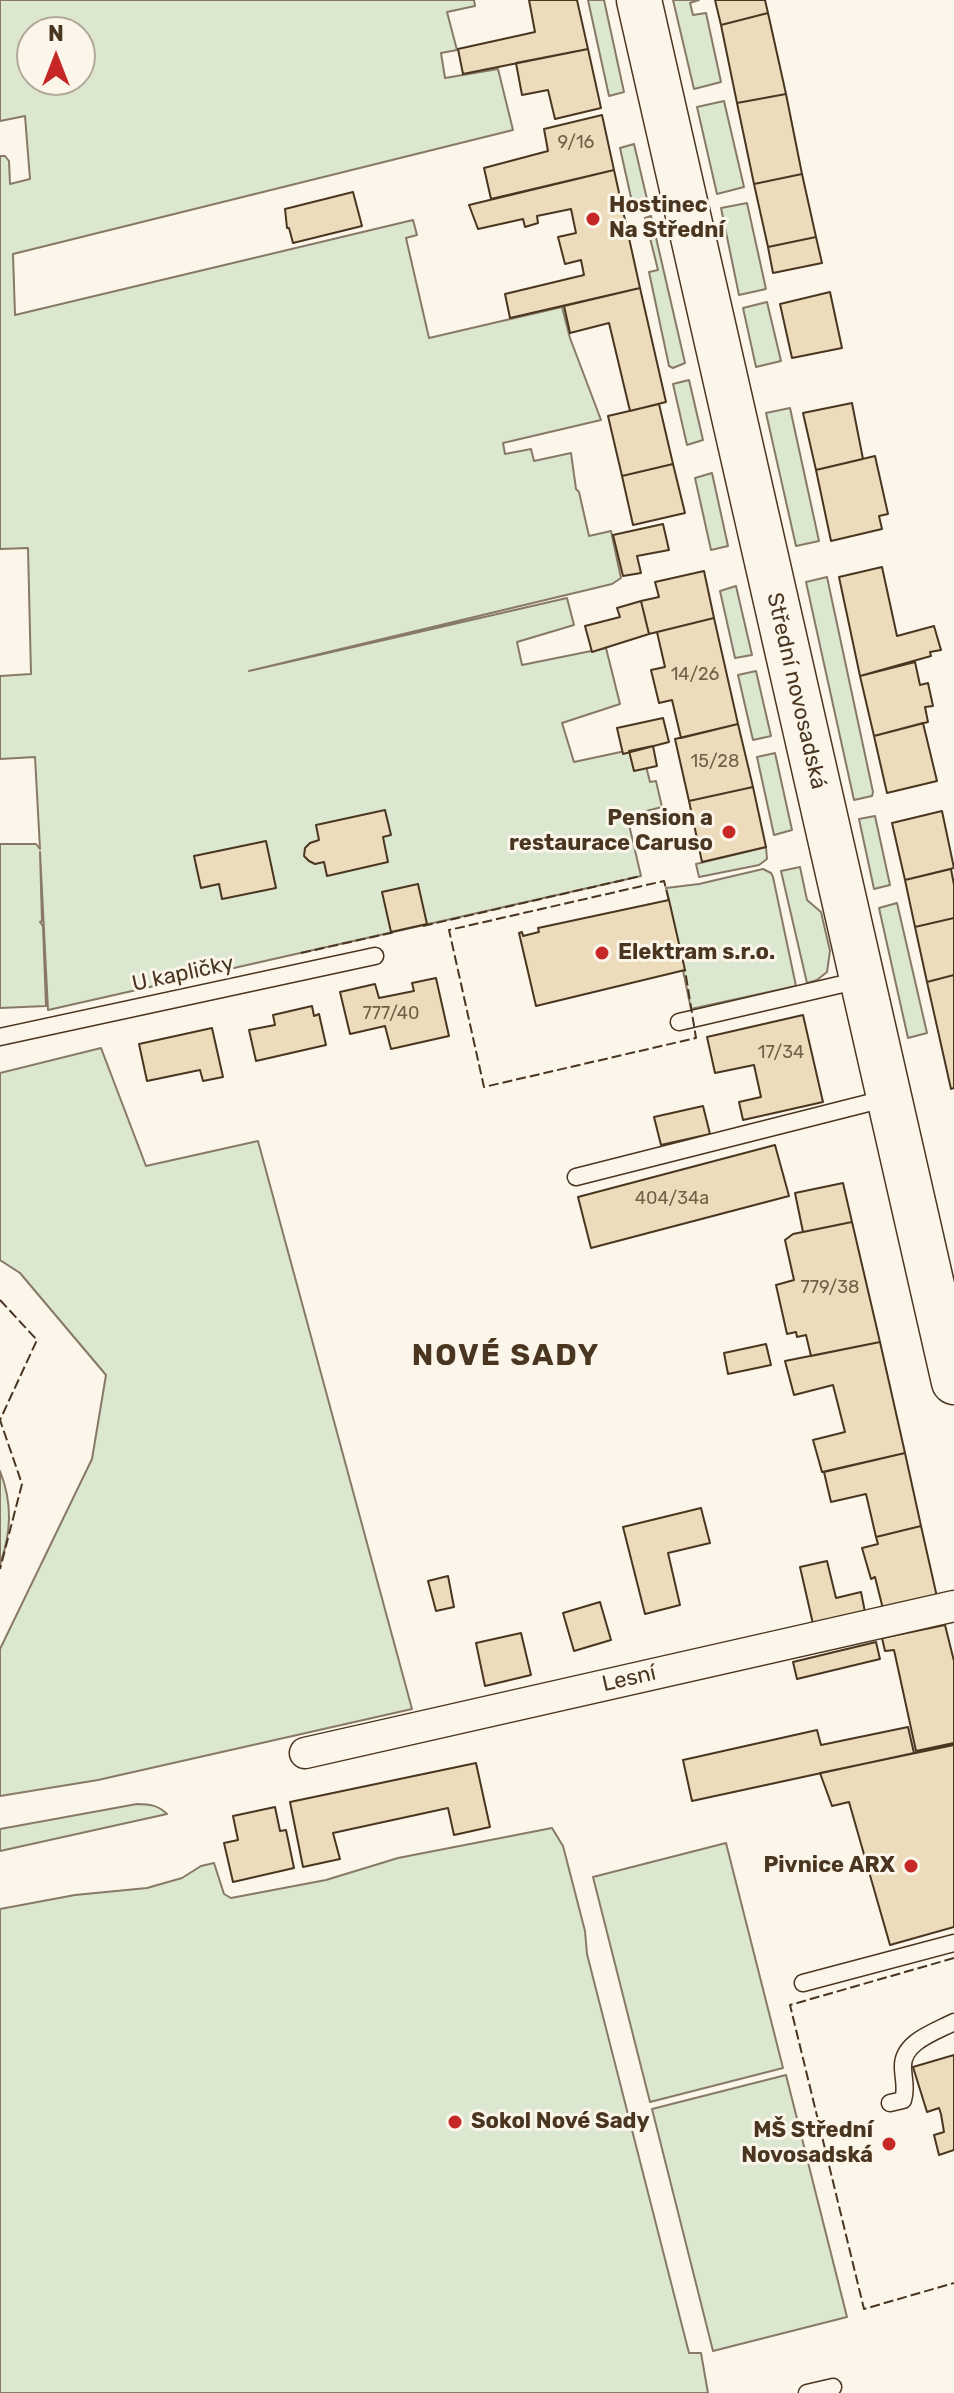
<!DOCTYPE html>
<meta charset="utf-8">
<style>
body{margin:0}
#map{position:relative;width:954px;height:2393px;overflow:hidden;background:#fbf6e9;font-family:Rubik,sans-serif}
canvas{display:block}
.north{position:absolute;left:16px;top:16px;width:80px;height:80px;box-sizing:border-box;background:#fbf6e9;border:2px solid #b4a999;border-radius:50%;rotate:0deg;font-size:22px;font-weight:700;line-height:32px;text-align:center;color:#4a3520}
.north::after{content:'';display:block;margin:auto;width:28px;height:36px;background:#c62828;clip-path:polygon(50% 0,100% 100%,50% 72%,0 100%)}
</style>
<div id="map">
<canvas width="954" height="2393"></canvas>
<div class="north">N</div>
</div>
<script>
const g = document.querySelector('canvas').getContext('2d');
g.lineJoin = 'round';
function paint(path, color) {
  g.fillStyle = color;
  g.fill(path, 'evenodd');
}
function trace(path, color, width, dash) {
  g.strokeStyle = color;
  g.lineWidth = width;
  g.lineCap = dash ? 'butt' : 'round';
  g.setLineDash(dash || []);
  g.stroke(path);
}
function write(font, color, halo, rows, align = 'center') {
  g.font = font + ' Rubik,sans-serif';
  g.lineWidth = 6;
  g.setLineDash([]);
  g.textBaseline = 'middle';
  g.strokeStyle = halo;
  g.fillStyle = color;
  for (const [text, x, y, turn = 0] of rows) {
    g.save();
    g.translate(x, y);
    g.rotate((+turn || 0) * Math.PI / 180);
    g.textAlign = isNaN(turn) ? turn : align;
    if (halo) g.strokeText(text, 0, 0);
    g.fillText(text, 0, 0);
    g.restore();
  }
}
const green = new Path2D(`
 M0,0h474l1,6 -28,6 10,38 -16,3 4,25 53,-9 15,61 -500,124 2,61 398,-95 4,15 -11,3 23,100 133,-31 8,31 31,82 -98,23 2,11 26,-5 3,12 37,-8 5,36 3,3 10,44 22,-5 10,47 -9,6 -363,87 318,-73 7,27 -57,17 5,23 84,-17 14,56 -58,19 12,39 56,-12 16,16 4,16 6,-1 6,26 -35,9 14,60 -593,134 -8,-158 2,69 -2,1 3,4 3,80 -46,2v-164h36l4,5 -5,-92 -35,2v-83l31,-2 -3,-126 -28,1v-393h5l4,5 1,23 20,-5 -5,-63 -25,5zM32,32h48v48h-48z
 M588,0h16l20,92 -15,4z
 M673,0h26l-9,3 3,12 13,-2 15,69 -27,7z
 M724,101l20,86 -27,7 -20,-87z
 M634,144l13,55 -15,3 -12,-54z
 M747,203l19,86 -27,6 -18,-87z
 M651,216l34,147 -12,5 -4,-2 -20,-94 9,-2 -13,-52z
 M767,302l14,59 -25,6 -13,-59z
 M689,380l14,60 -16,5 -14,-61z
 M790,408l29,133 -23,5 -30,-133z
 M712,473l16,73 -17,4 -16,-72z
 M827,577l46,215 -1,4 -18,4 -48,-218z
 M736,586l16,69 -17,3 -15,-67z
 M756,671l15,65 -18,4 -15,-65z
 M775,753l17,77 -18,5 -17,-78z
 M875,816l15,69 -16,4 -15,-70z
 M766,847l1,12 -8,6 -60,12 -3,-13z
 M800,867l7,33 14,12 9,39 -3,21 -10,8 -10,3 -26,-112z
 M763,869l8,4 2,4 23,109 -105,23 -25,-121 33,-4z
 M897,903l30,130 -19,5 -29,-130z
 M101,1048l45,118 112,-25 154,568 -314,71 -98,16v-147l92,-190 14,-84 -86,-102 -20,-13v-187z
 M0,1471c13,33 11,62 0,94z
 M137,1804c12,0 21,1 30,10l-167,37v-22z
 M552,1828l11,18 22,85 2,23 102,399h12l7,40h-708v-484l75,-14 72,-7 35,-10 19,-12 13,-3 10,31 7,4 95,-18 72,-22z
 M726,1843l57,225 -133,34 -57,-225z
 M786,2075l61,242 -134,34 -61,-242z`);
const building = new Path2D(`
 M529,0h48l11,49 -125,25 -5,-25 77,-17z
 M715,0h50l3,13 -47,12z
 M768,13l18,81 -49,9 -16,-78z
 M588,49l13,59 -46,11 -7,-29 -26,5 -6,-32z
 M786,94l16,80 -48,10 -17,-81z
 M602,115l12,55 -123,29 -7,-31 64,-17 -4,-22z
 M614,170l26,118 -130,30 -5,-24 79,-19 -3,-15 -16,4 -7,-27 18,-4 -5,-24 -34,7 1,7 -13,4 -2,-8 -45,10 -9,-24z
 M802,174l14,63 -48,10 -14,-63z
 M353,192l9,34 -69,17 -4,-15h-2l-2,-19z
 M816,237l6,26 -49,10 -5,-26z
 M640,288l26,114 -36,9 -21,-88 -39,10 -6,-27z
 M830,292l12,56 -50,10 -12,-54z
 M852,403l11,56 -47,11 -13,-57z
 M659,404l14,60 -51,12 -14,-60z
 M875,456l13,58 -9,2 3,13 -51,12 -15,-71z
 M673,464l12,49 -52,12 -11,-49z
 M663,524l6,26 -32,6 4,17 -18,3 -10,-41z
 M882,567l15,69 37,-10 7,24 -11,2 1,4 -71,20 -21,-99z
 M704,571l10,47 -65,16 -8,-33 18,-4 -4,-15z
 M641,601l8,33 -57,18 -7,-26 35,-9 -3,-9z
 M714,618l24,106 -57,14 -9,-38 -13,3 -8,-33 14,-3 -8,-35z
 M915,662l5,23 8,-2 5,23 -8,1 3,15 -54,14 -14,-60z
 M663,718l6,24 -46,12 -6,-26z
 M923,723l14,58 -50,12 -13,-57z
 M738,724l15,63 -64,14 -14,-62z
 M653,746l4,20 -23,5 -5,-20z
 M753,787l13,60 -64,15 -13,-61z
 M385,810l6,25 -8,2 5,25 -61,14 -3,-14 -9,2 -6,-3 -5,-5 1,-8 5,-5 9,-3 -3,-15z
 M942,811l12,57 -49,12 -13,-57z
 M266,841l10,47 -54,11 -3,-15 -18,4 -7,-32z
 M951,869l3,16v33l-39,9 -10,-47z
 M418,884l9,40 -36,8 -9,-40z
 M669,900l16,70 -149,36 -17,-73 3,-1 1,4 16,-4 -1,-4z
 M954,918v57l-27,7 -12,-55z
 M954,975v113l-3,1 -24,-107z
 M436,978l13,58 -58,13 -6,-23 -35,8 -10,-42 35,-8 4,14 35,-7 -2,-8z
 M312,1006l2,10 5,-2 7,31 -70,16 -7,-31 26,-5 -2,-10z
 M803,1015l20,87 -80,18 -4,-18 22,-5 -7,-32 -39,8 -8,-36z
 M212,1028l11,49 -20,4 -3,-11 -53,11 -8,-37z
 M703,1106l7,28 -49,11 -7,-28z
 M775,1145l14,51 -198,52 -13,-51z
 M843,1183l9,39 -49,10 -8,-39z
 M852,1222l28,120 -69,14 -5,-21 -9,2 -1,-5 -9,2 -11,-49 18,-5 -9,-40 8,-6z
 M880,1342l25,111 -83,19 -9,-32 32,-8 -12,-47 -39,10 -9,-34z
 M766,1344l5,21 -43,9 -4,-21z
 M905,1453l16,73 -45,11 -10,-43 -35,8 -7,-30z
 M701,1508l9,35 -42,10 12,52 -35,9 -22,-87z
 M921,1526l16,71 -54,12 -8,-32 -4,2 -9,-31 16,-4 -2,-7z
 M827,1561l9,37 25,-6 4,20 -52,12 -13,-57z
 M448,1576l6,31 -18,4 -8,-30z
 M600,1602l11,38 -37,11 -11,-38z
 M945,1625l9,36v82l-38,8 -22,-101 -9,1 -3,-13z
 M521,1633l10,42 -46,11 -9,-43z
 M876,1642l4,17 -83,20 -4,-17z
 M908,1727l6,26 -222,48 -9,-41 134,-30 4,15z
 M954,1745v182l-64,18 -41,-143 -17,4 -12,-33z
 M476,1763l14,64 -36,8 -6,-27 -115,25 7,26 -37,8 -13,-65z
 M275,1807l5,24 6,-1 8,38 -61,14 -9,-39 14,-3 -5,-24z
 M954,2055v95l-15,5 -5,-20 10,-3 -3,-18 -2,-6 -12,4 -14,-45z`);
const lane = new Path2D(`
 M679,1022l181,-42
 M0,1037l375,-81
 M576,1177l312,-79
 M803,1983l151,-40
 M890,2103l13,-3c4,-12 0,-21 0,-33 -1,-25 32,-35 51,-45
 M807,2393l26,-6`);
const street = new Path2D(`
 M305,1753l649,-147`);
const secondary = new Path2D(`
 M639,0l315,1382`);
const fence = new Path2D(`
 M669,900l-5,-19 -215,49 35,157 212,-49 -11,-68
 M423,926l218,-50
 M301,953l94,-21
 M0,1300l37,40 -37,80 22,64 -22,85
 M954,1958l-164,47 74,304 90,-26`);
const markers = [
 [593,219,8,"#c62828"],
 [729,832,8,"#c62828"],
 [602,953,8,"#c62828"],
 [911,1866,8,"#c62828"],
 [455,2122,8,"#c62828"],
 [889,2144,8,"#c62828"]
];
const numberNames = [
 ["9/16",576,143],
 ["14/26",695,675],
 ["15/28",715,762],
 ["777/40",391,1014],
 ["17/34",781,1053],
 ["404/34a",672,1199],
 ["779/38",830,1288]
];
const poiNames = [
 ["Hostinec",609,206],
 ["Na Střední",609,231],
 ["Pension a",713,819,"right"],
 ["restaurace Caruso",713,844,"right"],
 ["Elektram s.r.o.",618,953],
 ["Pivnice ARX",895,1866,"right"],
 ["Sokol Nové Sady",471,2122],
 ["MŠ Střední",873,2131,"right"],
 ["Novosadská",873,2156,"right"]
];
const streetNames = [
 ["Střední novosadská",796,691,77],
 ["U kapličky",183,974,-12],
 ["Lesní",629,1679,-13]
];
const districtNames = [
 ["NOVÉ SADY",506,1356]
];
paint(green, '#dce7d0');
trace(green, '#887966', 2);
paint(building, '#ecdcbc');
trace(building, '#4a3520', 2);
trace(lane, '#4a3520', 19);
trace(street, '#4a3520', 33);
trace(secondary, '#4a3520', 47);
trace(lane, '#fbf6e9', 16);
trace(street, '#fbf6e9', 30);
trace(secondary, '#fbf6e9', 44);
trace(fence, '#4a3520', 2, [10, 4]);
for (const [x, y, r, color] of markers) {
  const dot = new Path2D();
  dot.arc(x, y, r, 0, 2 * Math.PI);
  g.fillStyle = color;
  g.fill(dot);
  trace(dot, '#fbf6e9', 3);
}
write('18px', '#725f47', null, numberNames);
write('bold 22px', '#4a3520', '#fbf6e9', poiNames, 'left');
write('22px', '#4a3520', '#fbf6e9', streetNames);
g.letterSpacing = '2px';
write('bold 30px', '#4a3520', '#fbf6e9', districtNames);
g.letterSpacing = '0px';
</script>
